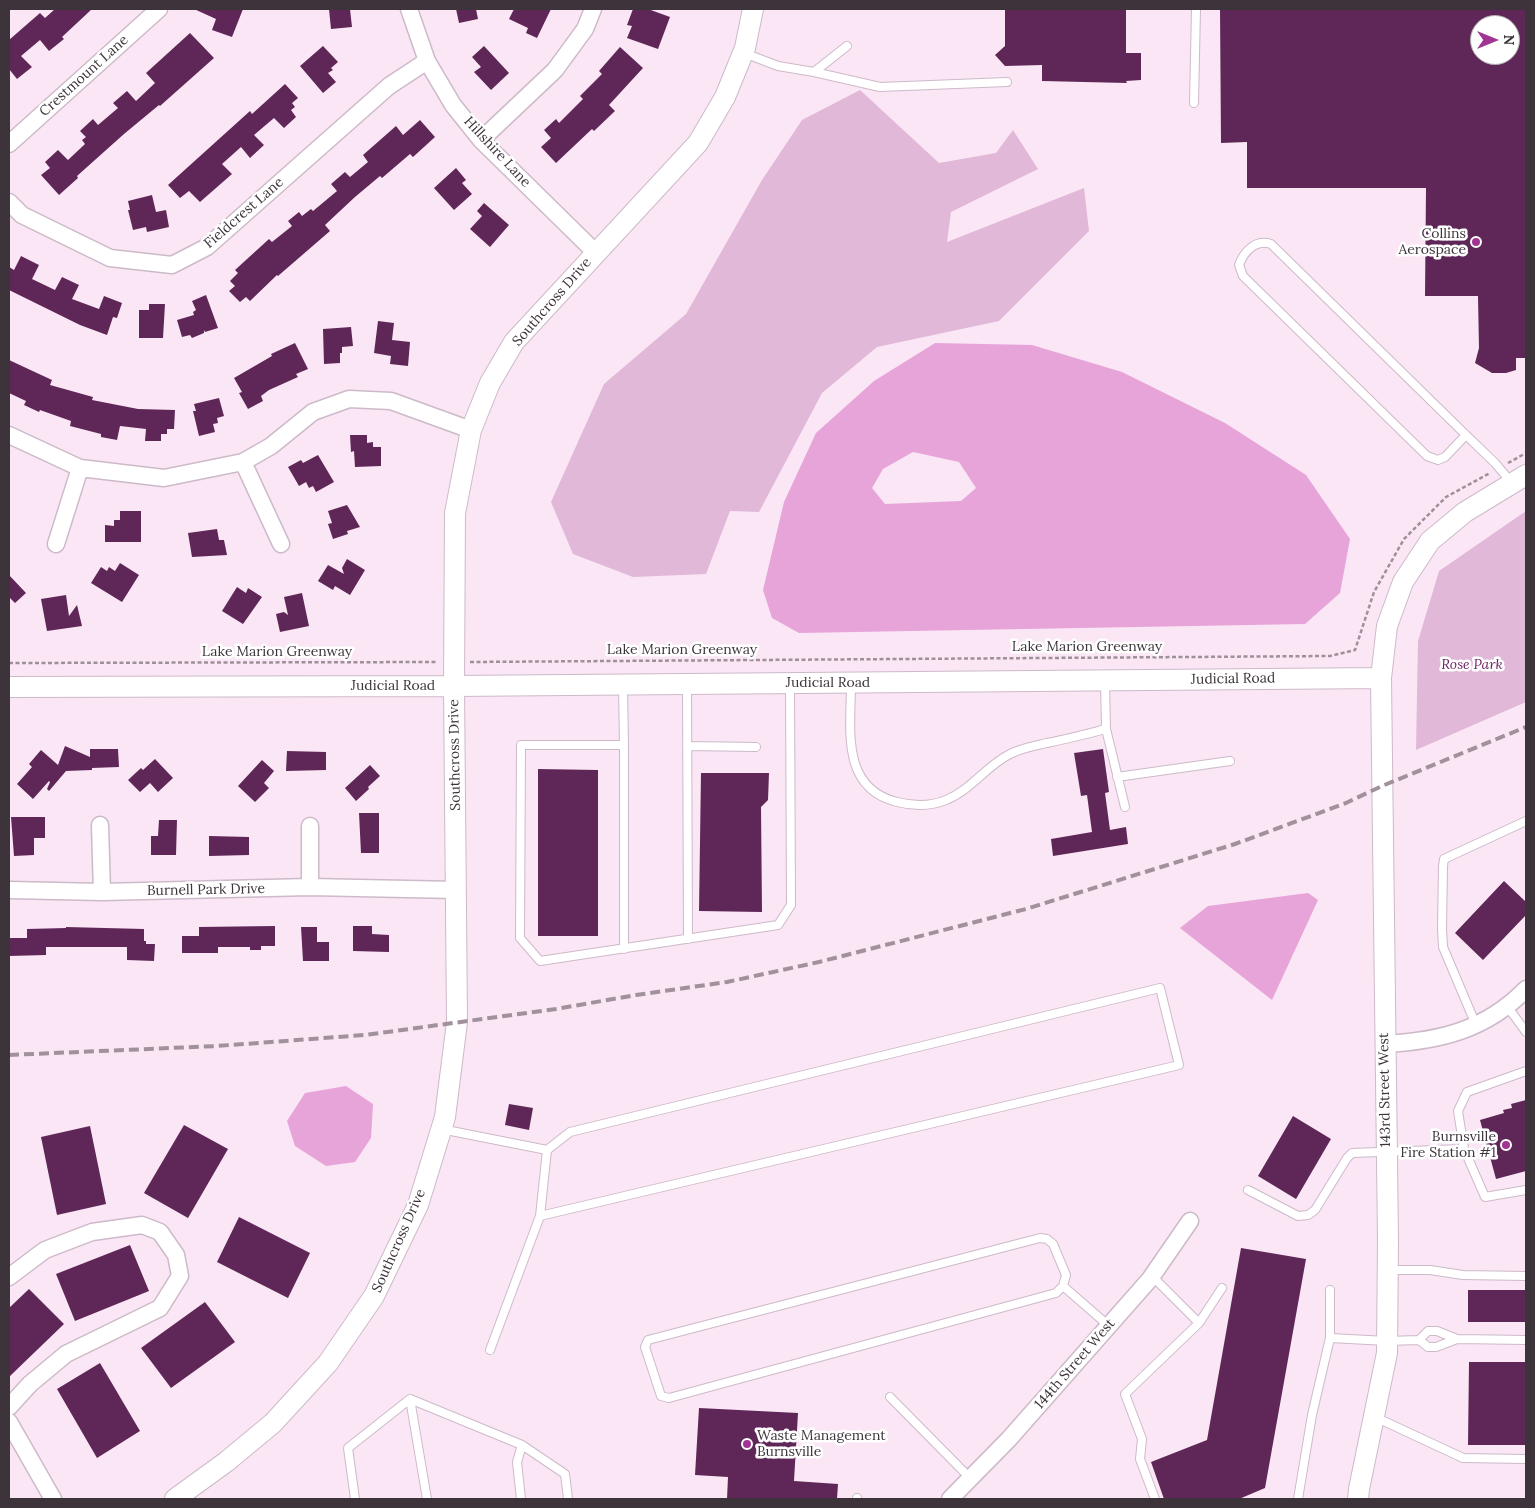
<!DOCTYPE html>
<style>
body{margin:0}
#map{position:relative;width:1535px;height:1508px;overflow:hidden;background:#fae6f5;font-family:Lora,serif}
canvas{display:block}
.frame{position:absolute;inset:0;border:10px solid #3c343a;pointer-events:none}
.north{position:absolute;left:1470px;top:15px;width:50px;height:50px;box-sizing:border-box;background:#fff;border:1px solid #b1aeb0;border-radius:50%;rotate:90deg;font-size:14px;font-weight:700;line-height:20px;text-align:center;color:#3c343a}
.north::after{content:'';display:block;margin:auto;width:18px;height:22px;background:#a13492;clip-path:polygon(50% 0,100% 100%,50% 72%,0 100%)}
</style>
<div id="map">
<canvas width="1535" height="1508"></canvas>
<div class="frame"></div>
<div class="north">N</div>
</div>
<script>
const g = document.querySelector('canvas').getContext('2d');
g.lineJoin = 'round';
function paint(path, color) {
  g.fillStyle = color;
  g.fill(path, 'evenodd');
}
function trace(path, color, width, dash) {
  g.strokeStyle = color;
  g.lineWidth = width;
  g.lineCap = dash ? 'butt' : 'round';
  g.setLineDash(dash || []);
  g.stroke(path);
}
function write(font, color, halo, rows, align = 'center') {
  g.font = font + ' Lora,serif';
  g.lineWidth = 5;
  g.setLineDash([]);
  g.textBaseline = 'middle';
  g.strokeStyle = halo;
  g.fillStyle = color;
  for (const [text, x, y, turn = 0] of rows) {
    g.save();
    g.translate(x, y);
    g.rotate((+turn || 0) * Math.PI / 180);
    g.textAlign = isNaN(turn) ? turn : align;
    if (halo) g.strokeText(text, 0, 0);
    g.fillText(text, 0, 0);
    g.restore();
  }
}
const green = new Path2D(`
 M860,90l79,73 57,-10 17,-23 25,39 -87,43 -4,30 137,-54 5,43 -90,90 -122,26 -55,46 -63,119 -29,-1 -24,63 -73,3 -60,-23 -22,-52 53,-118 82,-70 76,-134 40,-60z
 M1526,511v191l-110,48 2,-109 21,-70z`);
const water = new Path2D(`
 M935,343l97,2 90,27 103,51 81,52 44,64 -10,54 -35,31 -506,9 -27,-15 -9,-28 21,-88 32,-69 58,-52zM913,452l46,10 17,26 -15,13 -76,3 -13,-16 11,-19z
 M1308,893l10,7 -46,100 -92,-72 28,-22z
 M346,1086l27,18 -2,34 -16,24 -29,4 -31,-20 -8,-25 18,-28z`);
const building = new Path2D(`
 M55,9h37l-30,28 2,2 -15,12 -9,-11 -19,16 11,11 -15,12 -8,-10v-29l31,-27 5,5z
 M194,9h49l-11,28 -20,-7 4,-11z
 M329,9h21l2,18 -21,2z
 M456,9h20l2,10 -19,4z
 M514,9h37l-14,29 -11,-5 2,-5 -19,-9z
 M633,9h15l22,8 -12,32 -31,-11 5,-12 -5,-1z
 M1005,9h121v44h15v27l-15,1 1,2 -85,-2v-16l-37,1 -10,-11 10,-9z
 M1220,9h306v349h-10v12l-10,3h-14l-17,-10 4,-15 -1,-52h-53l1,-108h-179v-46l-26,1zM1480,25h30v30h-30z
 M190,33l24,25 -54,48 -1,-1 -35,29 -47,42 1,2 -19,17 -18,-20 9,-7 -5,-6 13,-12 10,10 17,-16 -3,-4 4,-3 -6,-6 13,-12 5,6 20,-17 -5,-5 14,-12 9,10 19,-18 -9,-10z
 M323,46l15,16 -7,6 2,2 -5,3 8,9 -13,11 -23,-27z
 M484,46l25,27 -18,17 -17,-18 7,-5 -9,-10z
 M620,47l23,21 -34,37 6,6 -21,20 -2,-2 -36,34 -15,-16 10,-9 -7,-8 12,-11 3,4 24,-24 -3,-3 22,-22 -3,-3z
 M285,84l13,14 -6,5 3,4 -4,3 5,7 -12,11 -10,-10 -20,17 10,10 -14,13 -9,-11 -19,17 10,10 -32,28 -11,-11 -9,7 -12,-13 82,-74 2,3z
 M420,120l15,17 -22,20 -3,-3 -28,24 -2,-2 -25,21 -30,28 5,6 -52,45 -1,-1 -27,26 -4,-4 -6,5 -11,-11 6,-5 -5,-5 8,-8 -3,-3 34,-31 3,3 20,-16 -4,-5 11,-9 3,4 9,-7 2,2 24,-20 -6,-7 14,-12 5,5 18,-15 -5,-7 33,-29 7,9z
 M456,168l10,12 -4,3 10,11 -18,16 -20,-22z
 M152,195l4,17 10,-2 3,17 -22,5 -1,-5 -13,3 -5,-20h2l-2,-9z
 M484,203l25,22 -19,22 -20,-18 12,-13 -5,-5z
 M21,256l18,9 -7,14 23,11 7,-13 17,8 -7,14 27,10 5,-13 18,7 -5,15 -4,-1 -6,18 -27,-10 -71,-35v-23l5,3z
 M206,295l12,33 -13,4 -1,-2v3l-12,5 -2,-3 -8,2 -5,-17 17,-5 -1,-3 3,-2 -4,-9z
 M149,304h16l-2,34h-24v-28h10z
 M378,321l16,2 -2,17 18,2 -2,24 -18,-2 1,-8 -17,-3z
 M351,327l2,19 -11,1v6h-2v10l-16,1 -1,-35z
 M295,343l13,26 -12,5 2,3 -29,13 -8,6 2,5 -15,8 -9,-16 3,-1 -8,-14 38,-22 -1,-2z
 M9,360l43,20 -2,5 43,12 -1,3 46,9 37,1 -1,19h-7v5h-6v7h-16l1,-12 -26,-3 -3,14 -16,-3v-3l-31,-8 1,-5 -31,-11 -1,2 -15,-7 2,-4 -17,-8z
 M219,398l5,18 -7,2 1,5 -5,1 2,8 -16,4 -6,-25h3l-2,-7z
 M350,435h17v8l6,-1v5h8v19l-26,1 -1,-16 -3,1z
 M318,455l16,27 -18,10 -3,-6 -4,2 -3,-6 -7,4 -11,-19 13,-7 2,3z
 M347,505l13,22 -13,4 1,3 -15,5 -5,-15 4,-1 -4,-12z
 M120,511h21v31h-36v-17l9,1v-6h6z
 M217,529l2,11h5l3,15 -35,2 -4,-24z
 M347,559l18,11 -15,25 -15,-9 -2,4 -15,-9 10,-16 16,9 -2,-6z
 M120,563l19,12 -17,27 -31,-19 10,-16 6,4 2,-4 6,4z
 M9,575l17,18 -11,10 -6,-6z
 M237,587l9,6 2,-5 14,9 -19,27 -21,-13z
 M302,593l7,33 -29,6 -4,-18 8,-2 4,3 -4,-18z
 M66,595l3,21 8,-11 5,21 -35,5 -6,-32z
 M65,746l25,11v-8h28l1,18 -27,1v2l-26,1 -17,20 -2,-2 3,-7 -1,-1 -16,18 -16,-15 15,-17 -3,-3 12,-14 17,15z
 M1103,749l6,43 -4,1 5,37 16,-3 2,17 -75,12 -2,-17 41,-7 -5,-37 -6,1 -7,-43z
 M287,751l39,1v18l-40,1z
 M155,759l18,19 -15,14 -8,-9 -10,9 -12,-12 13,-12 2,2z
 M262,760l12,11 -10,12 5,5 -14,14 -17,-16z
 M370,765l10,11 -12,11 1,2 -13,12 -11,-13z
 M538,769l60,1v166h-60z
 M701,773h68l-1,27 -7,7 1,105 -63,-1z
 M359,813h20v40h-18z
 M11,817h34v21h-11v17l-20,1z
 M159,820h18l-1,35h-25v-19h7z
 M209,836l40,1v18l-40,1z
 M1504,881l22,21v13l-43,45 -28,-27z
 M275,926v20h-14v4h-11v-3h-32v6h-36v-17h17v-9z
 M353,926h19v8l17,1v17l-36,-1z
 M66,927l78,2v12h2v3h9l-1,17 -27,-1v-13h-81v8l-37,1v-18h18v-9l39,-1z
 M301,927h16v15h12v19h-26z
 M1526,1100v71l-30,8 -16,-59 24,-7 -1,-3 9,-2 -1,-4z
 M509,1104l24,4 -4,22 -24,-5z
 M1293,1116l38,23 -35,60 -38,-23z
 M184,1125l44,24 -40,69 -44,-25z
 M90,1126l16,78 -49,11 -16,-78z
 M239,1217l71,36 -22,45 -71,-36z
 M130,1245l19,46 -74,30 -19,-47z
 M1241,1248l65,11 -41,229 -26,11h-75l-13,-37 56,-22z
 M29,1289l35,35 -55,53v-69z
 M1468,1290h58v32h-58z
 M205,1302l30,40 -64,46 -30,-40z
 M1469,1362h57v83h-58z
 M100,1363l40,68 -43,27 -40,-69z
 M699,1408l99,5 -4,68 44,3 -1,15h-110l1,-22 -33,-2z`);
const path = new Path2D(`
 M1508,463l18,-10
 M470,662l860,-6 25,-6 19,-58 30,-53 42,-42 44,-24
 M9,663l428,-1`);
const service = new Path2D(`
 M744,53l34,13 36,6 33,-26
 M814,72l66,15 127,-5
 M1194,103l2,-94
 M1466,435l-21,22 -7,3 -11,-4 -184,-180 -4,-11c5,-14 17,-26 32,-21l195,191 29,28 16,19
 M851,683c0,45 -11,105 46,119 16,4 32,5 49,-2 25,-10 40,-34 64,-46 12,-6 24,-8 37,-11 20,-4 39,-9 59,-14l-1,-47
 M687,684l1,255
 M623,686l1,59h-103l-1,193 20,23 238,-36 13,-20 -1,-220
 M1106,729l19,78
 M624,745v204
 M687,746l69,1
 M1117,777l113,-16
 M1507,1006l19,26
 M1476,1025l-33,-78 -1,-18 1,-63 1,-7 82,-38
 M441,1129l106,21
 M1464,1149l-6,-38 9,-19 59,-21
 M1248,1190l50,26 10,-1 7,-5 32,-52 5,-5 112,-4 21,48 41,-7
 M1040,1238l7,1 6,5 13,31 -3,11 -7,7 -387,105 -8,-2 -16,-49 3,-7z
 M1389,1270h41l33,5 63,1
 M1152,1276l47,47 -74,71 17,45 -2,20 15,40
 M1063,1286l46,40
 M1199,1323l23,-35
 M1330,1338l57,3 32,-1 9,7h8l21,-8 69,1
 M1419,1340l9,-9h9l20,8
 M490,1350l50,-134 639,-151 -19,-77 -590,144 -23,18 -7,66
 M890,1397l80,81
 M410,1399l112,46
 M410,1399l17,100
 M1375,1417l88,41 63,1
 M355,1499l-7,-51 62,-49
 M521,1499l-4,-37 5,-17 43,29 3,25
 M857,1499v-1
 M1298,1499l14,-84 18,-77v-48`);
const minor = new Path2D(`
 M409,9l18,52 26,44 28,35 114,112
 M481,140l74,-70 30,-41 8,-20
 M9,144l150,-135
 M9,202l13,13 88,43 62,7 35,-18 182,-161 38,-25
 M9,435l71,33 84,10 79,-16 28,-16 42,-34 36,-13 42,2 80,29
 M243,462l38,82
 M56,544l24,-76
 M100,825l2,67
 M310,826v61
 M9,890l93,2 208,-5 146,3
 M1385,1044c55,-3 101,-14 141,-55
 M9,1277l36,-27 47,-18 50,-7 18,7 16,23 4,21 -20,32 -94,46 -36,30 -21,23
 M9,1422l44,77
 M950,1499l59,-60 141,-160 40,-58`);
const tertiary = new Path2D(`
 M9,687l445,-1 927,-8 6,-52 16,-44 27,-41 35,-29 61,-37
 M175,1499l51,-37 47,-39 55,-60 46,-67 44,-91 27,-88 12,-95 -3,-336 1,-173 16,-83 19,-47 24,-41 184,-199 27,-46 20,-49 8,-39
 M1358,1499l1,-10 28,-136 1,-113 -7,-562`);
const rail = new Path2D(`
 M9,1055l208,-9 148,-11 191,-26 80,-14 91,-13 92,-20 207,-53 209,-65 111,-41 36,-17 144,-59`);
const markers = [
 [1476,242,5,"#a13492"],
 [1506,1145,5,"#a13492"],
 [747,1444,5,"#a13492"]
];
const streetNames = [
 ["Crestmount Lane",84,76,-42],
 ["Hillshire Lane",497,152,47],
 ["Fieldcrest Lane",244,213,-41],
 ["Southcross Drive",552,302,-49],
 ["Lake Marion Greenway",1087,647],
 ["Lake Marion Greenway",682,650],
 ["Lake Marion Greenway",277,652],
 ["Judicial Road",1233,679,-1],
 ["Judicial Road",828,683],
 ["Judicial Road",393,686],
 ["Southcross Drive",455,755,-91],
 ["Burnell Park Drive",206,890,-1],
 ["143rd Street West",1385,1090,-91],
 ["Southcross Drive",399,1241,-66],
 ["144th Street West",1075,1364,-49]
];
const poiNames = [
 ["Collins",1466,234],
 ["Aerospace",1466,250],
 ["Burnsville",1496,1137],
 ["Fire Station #1",1496,1153],
 ["Waste Management",757,1436,"left"],
 ["Burnsville",757,1452,"left"]
];
const parkNames = [
 ["Rose Park",1472,665]
];
paint(green, '#e1b8d8');
paint(water, '#e7a4d9');
paint(building, '#5f2757');
trace(service, '#cdbac9', 10);
trace(minor, '#cdbac9', 19);
trace(tertiary, '#cdbac9', 22);
trace(path, '#9e909a', 2.5, [4, 2.5]);
trace(service, '#fff', 8);
trace(minor, '#fff', 16);
trace(tertiary, '#fff', 20);
trace(rail, '#a0919c', 4, [10, 5]);
for (const [x, y, r, color] of markers) {
  const dot = new Path2D();
  dot.arc(x, y, r, 0, 2 * Math.PI);
  g.fillStyle = color;
  g.fill(dot);
  trace(dot, '#fff', 2);
}
write('14px', '#3c343a', '#fff', streetNames);
write('14px', '#3c343a', '#fff', poiNames, 'right');
write('italic 14px', '#6a1e60', '#fff', parkNames);
</script>
